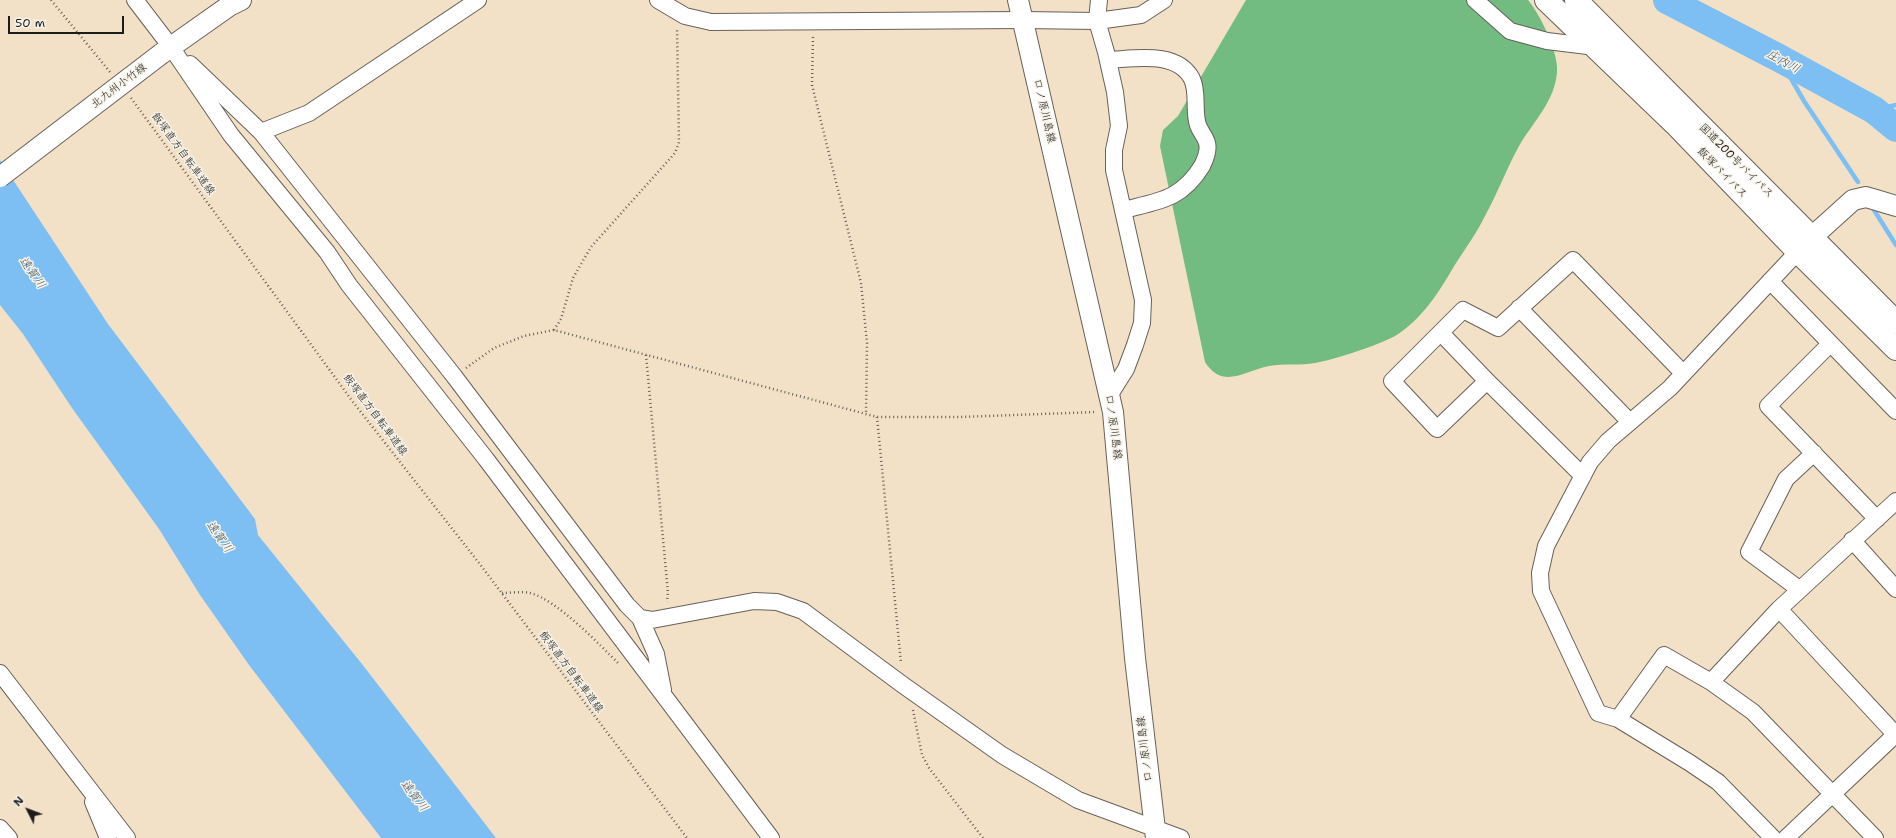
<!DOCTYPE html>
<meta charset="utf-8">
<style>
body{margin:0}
#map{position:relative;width:1896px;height:838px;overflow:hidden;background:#f3e1c7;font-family:"Shantell Sans",sans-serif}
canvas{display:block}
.north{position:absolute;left:8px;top:790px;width:40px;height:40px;-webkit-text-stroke:3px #f7f3e8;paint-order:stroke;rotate:312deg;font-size:11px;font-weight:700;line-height:16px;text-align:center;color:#1c1c1c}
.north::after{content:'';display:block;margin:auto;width:14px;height:18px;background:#1c1c1c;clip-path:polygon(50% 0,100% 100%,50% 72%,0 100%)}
.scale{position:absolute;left:8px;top:16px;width:116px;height:18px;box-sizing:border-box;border:2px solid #1c1c1c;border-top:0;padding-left:5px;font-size:12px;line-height:14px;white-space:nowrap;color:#1c1c1c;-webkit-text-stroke:3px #f7f3e8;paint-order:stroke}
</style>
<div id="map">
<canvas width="1896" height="838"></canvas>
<div class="north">N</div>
<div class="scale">50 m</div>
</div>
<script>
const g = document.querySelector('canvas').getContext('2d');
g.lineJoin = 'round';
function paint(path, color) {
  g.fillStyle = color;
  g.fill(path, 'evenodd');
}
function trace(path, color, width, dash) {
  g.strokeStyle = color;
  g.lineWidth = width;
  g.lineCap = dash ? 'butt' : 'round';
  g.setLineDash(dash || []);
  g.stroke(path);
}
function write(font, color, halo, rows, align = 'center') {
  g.font = font + ' "Shantell Sans","Klee One",sans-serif';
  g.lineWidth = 3;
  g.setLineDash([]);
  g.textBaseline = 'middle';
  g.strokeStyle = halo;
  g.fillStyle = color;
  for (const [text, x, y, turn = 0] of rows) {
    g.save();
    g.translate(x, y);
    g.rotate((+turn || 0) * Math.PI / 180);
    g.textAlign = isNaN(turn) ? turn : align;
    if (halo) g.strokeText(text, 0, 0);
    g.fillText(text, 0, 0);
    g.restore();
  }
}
const forest = new Path2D(`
 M1246,0h282c12,14 31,53 29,72 -2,29 -24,50 -38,74 -12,22 -21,46 -33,68 -9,19 -22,36 -33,54 -15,26 -32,52 -58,68 -16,9 -62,24 -80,27 -15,3 -31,0 -46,3 -25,5 -46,24 -64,-4l-45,-216 3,-16 15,-14z`);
const water = new Path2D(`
 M0,160l108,164 147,195 3,16 104,129 134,174h-115l-132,-173 -49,-70 -41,-66 -87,-121 -49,-74 -23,-29z`);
const stream = new Path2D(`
 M1779,58l25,43 54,81
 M1874,110l22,-5
 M1874,210l22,35`);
const river = new Path2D(`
 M1667,0l112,58 95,52 22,18`);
const path = new Path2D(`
 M51,0l59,72
 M813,37l-1,48 49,198 6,60 -1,71
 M131,98l222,304 126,161 208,275
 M554,330l7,-11 12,-41 18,-31 84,-94 4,-11 -2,-114
 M646,355l22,238 -1,9
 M466,368l28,-20 30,-12 30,-6 323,87h83l136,-5
 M877,417l24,246
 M502,593c9,0 20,-2 28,0 26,6 70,52 89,71
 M913,710l9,45 7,13 54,70`);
const minor = new Path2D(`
 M135,0l36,47 60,88 96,117 22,33 137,174 285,379
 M478,0l-169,113 -48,19 193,244 173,229 13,13 12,2 102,-19 23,1 26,9 100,74 99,70 76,45 103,38
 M658,0l27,16 26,6 312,-2 74,1 44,-6 23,-15
 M1099,0l-2,21 9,31 9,40 4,34 -5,24v20l29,130 -1,23 -7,22 -9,24 -17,27
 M1475,0l35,31 37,10 49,6
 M1108,60c26,-1 69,-10 84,19 6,13 2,29 5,42 1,9 8,14 10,22 2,7 -2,17 -5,23 -21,34 -43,35 -79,44
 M190,64l71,68
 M1770,281l126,130
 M1519,308l111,114
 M1441,333l46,48
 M1830,344l-62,62 109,113
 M1583,476l-96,-95 -50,48 -45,-48 71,-71 35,18 75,-68 110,113
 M1852,540l44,49
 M1799,589l-50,-37 37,-73 28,-26
 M1779,609l116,125
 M640,618l16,36 7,36
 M0,673l127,165
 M1711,682l68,-73 117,-108
 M1618,719l46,-64 47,27 42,30 122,126
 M93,802l15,36
 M0,828l9,10
 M1773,838l-55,-56 -28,-19 -72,-44 -20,-6 -57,-122 -1,-18 6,-27 44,-84 18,-21 62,-53 135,-144
 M1786,838l110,-104`);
const major = new Path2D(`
 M1018,0l95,412 22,246 21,180
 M161,54l68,-48 12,-6
 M1812,237l41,-37 13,-3 30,9`);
const highway = new Path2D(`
 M1546,0l129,124 123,128 98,97
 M1576,0l320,322`);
const majorBridge = new Path2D(`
 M0,177l161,-123`);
const streetNames = [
 ["北九州小竹線",119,86,-37],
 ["口ノ原川島線",1044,111,77],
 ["飯塚直方自転車道線",183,154,54],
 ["国道200号バイパス",1736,161,45],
 ["飯塚バイパス",1722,173,46],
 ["飯塚直方自転車道線",375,415,53],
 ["口ノ原川島線",1113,427,82],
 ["飯塚直方自転車道線",571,672,53],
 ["口ノ原川島線",1145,749,-97]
];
const waterNames = [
 ["庄内川",1783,62,28],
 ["遠賀川",32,273,54],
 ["遠賀川",219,537,54],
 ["遠賀川",414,796,52]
];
paint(forest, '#72bb81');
paint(water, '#7ebff3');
trace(stream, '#7ebff3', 4.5);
trace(river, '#7ebff3', 28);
trace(minor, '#676158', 18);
trace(major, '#676158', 22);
trace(highway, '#676158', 24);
trace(path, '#676158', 2.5, [1, 3]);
trace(minor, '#fff', 16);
trace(major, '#fff', 20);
trace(highway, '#fff', 22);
trace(majorBridge, '#676158', 22, []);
trace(majorBridge, '#fff', 20);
write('11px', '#1c1c1c', '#f7f3e8', streetNames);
write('italic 12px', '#3e5567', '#f7f3e8', waterNames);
</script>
